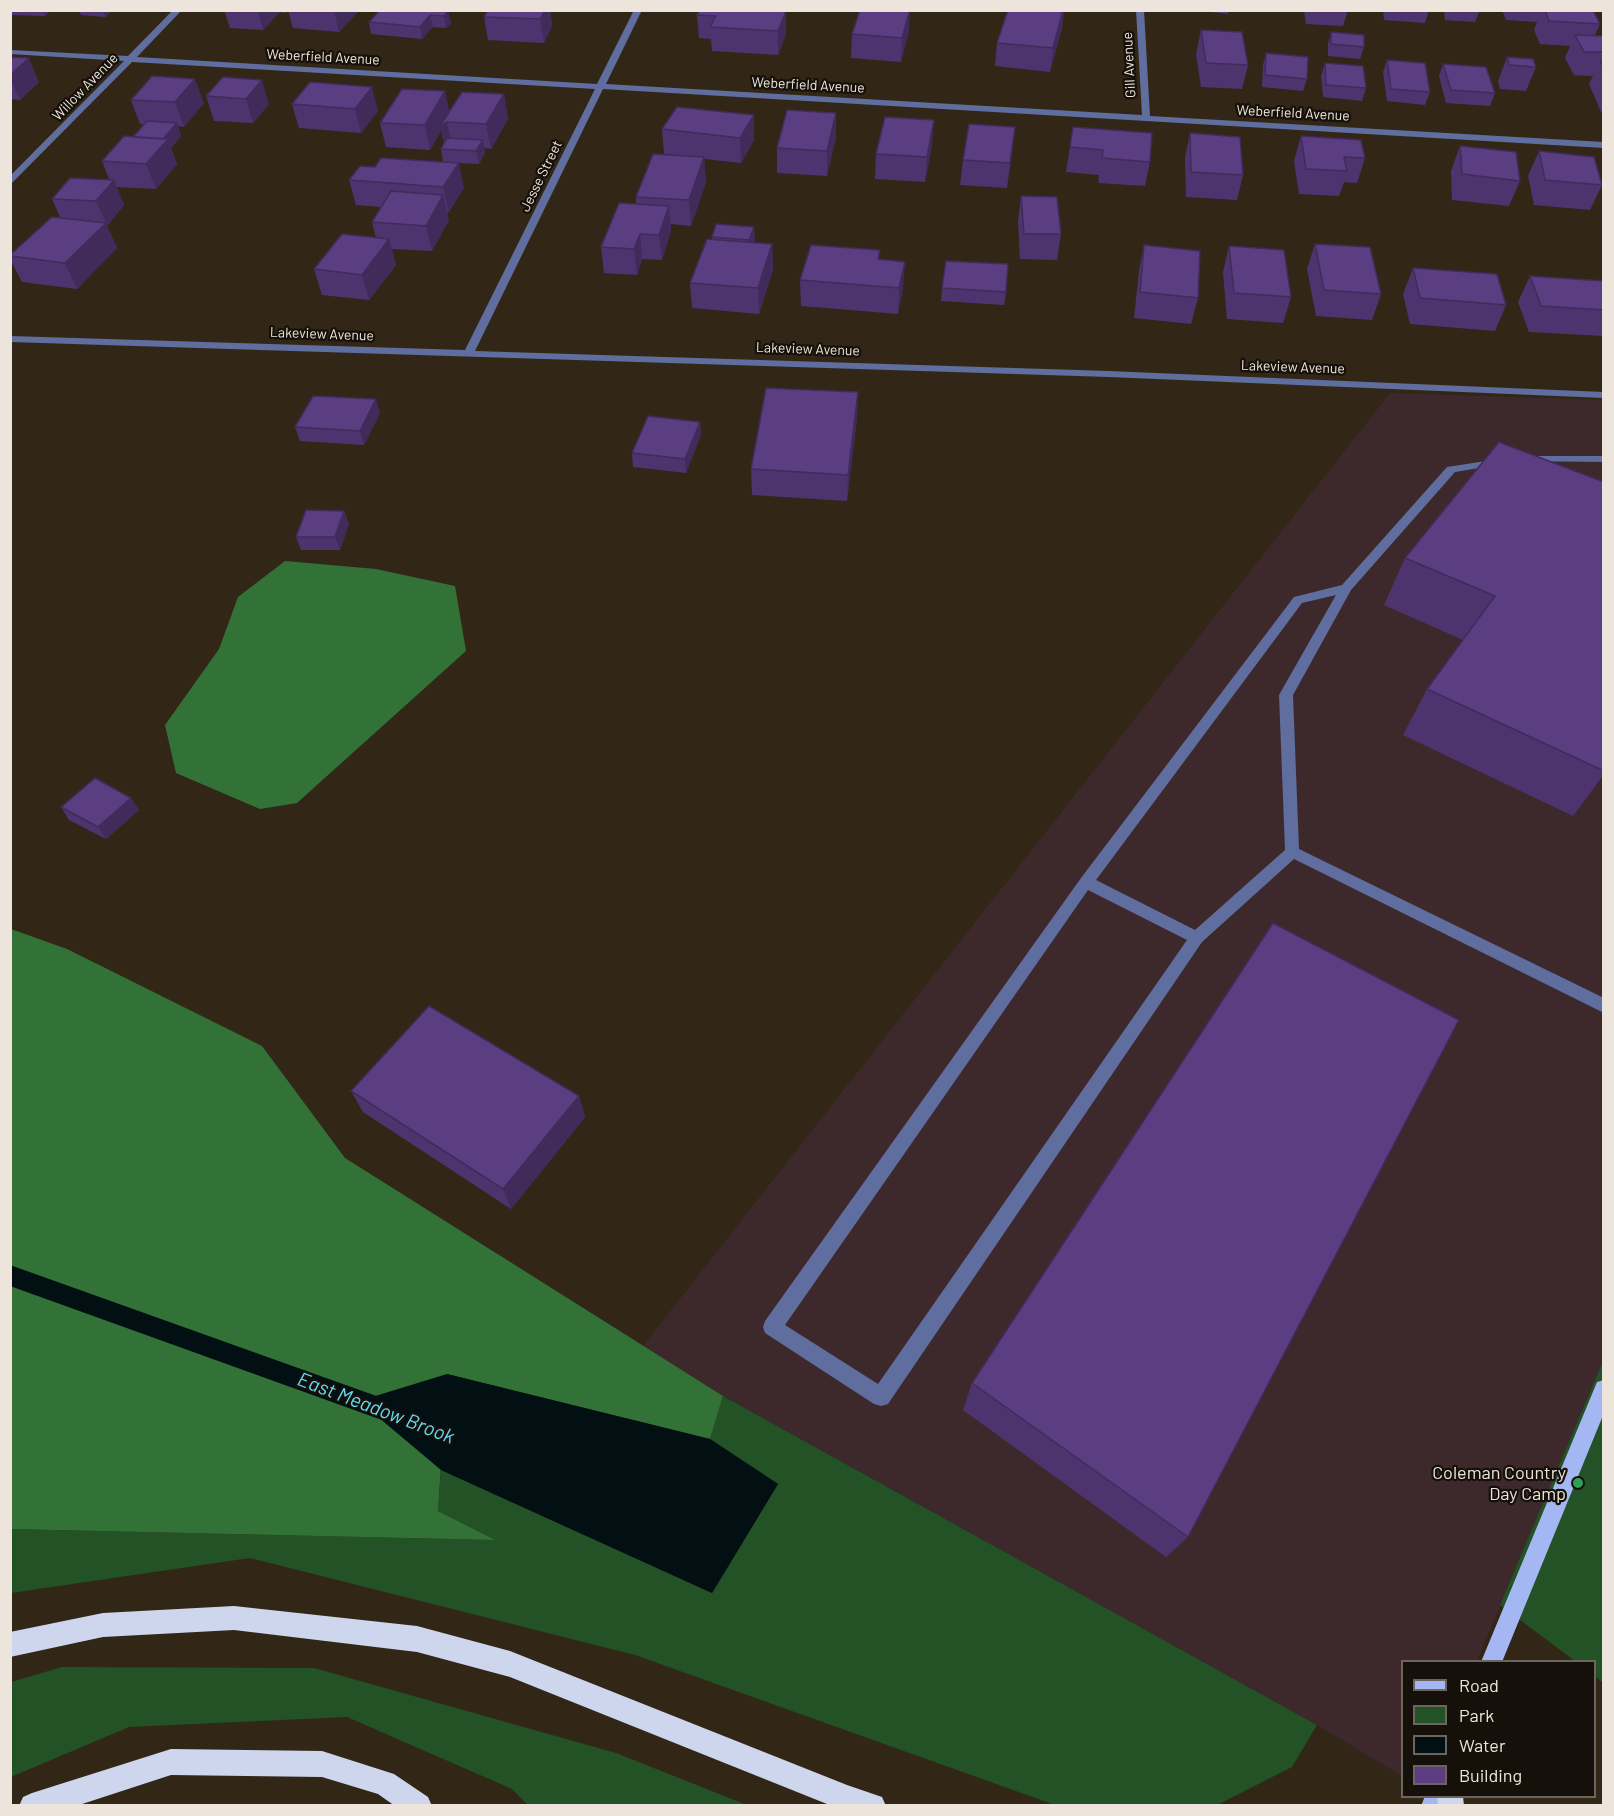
<!DOCTYPE html>
<style>
body{margin:0}
#map{position:relative;width:1614px;height:1816px;overflow:hidden;background:#322617;font-family:Barlow,sans-serif}
canvas{display:block}
.frame{position:absolute;inset:0;border:12px solid #ede5db;pointer-events:none}
.legend{position:absolute;left:1401px;top:1660px;width:195px;height:138px;box-sizing:border-box;background:#151009;border:2px solid #6b655d;margin:0;padding:8px 10px;list-style:none;font-size:18px;color:#ede5db}
.legend li{display:flex;align-items:center;gap:12px;height:30px}
.legend b{width:30px;border:2px solid #6b655d}
</style>
<div id="map">
<canvas width="1614" height="1816"></canvas>
<div class="frame"></div>
<ul class="legend">
<li><b style="height:8px;background:#a4b7f3"></b>Road</li>
<li><b style="height:16px;background:#225226"></b>Park</li>
<li><b style="height:16px;background:#020f13"></b>Water</li>
<li><b style="height:16px;background:#5b3d81"></b>Building</li>
</ul>
</div>
<script>
const g = document.querySelector('canvas').getContext('2d');
g.lineJoin = 'round';
function paint(path, color) {
  g.fillStyle = color;
  g.fill(path, 'evenodd');
}
function trace(path, color, width, dash) {
  g.strokeStyle = color;
  g.lineWidth = width;
  g.lineCap = dash ? 'butt' : 'round';
  g.setLineDash(dash || []);
  g.stroke(path);
}
function write(font, color, halo, rows, align = 'center') {
  g.font = font + ' Barlow,sans-serif';
  g.lineWidth = 4.5;
  g.setLineDash([]);
  g.textBaseline = 'middle';
  g.strokeStyle = halo;
  g.fillStyle = color;
  for (const [text, x, y, turn = 0] of rows) {
    g.save();
    g.translate(x, y);
    g.rotate((+turn || 0) * Math.PI / 180);
    g.textAlign = isNaN(turn) ? turn : align;
    if (halo) g.strokeText(text, 0, 0);
    g.fillText(text, 0, 0);
    g.restore();
  }
}
const commercial = new Path2D(`
 M1390,393l213,7v961l-126,300 -75,1v114l-85,-51 -594,-329 -80,-50z`);
const green = new Path2D(`
 M1603,1361v322l-8,-7 -1,-14 -19,-1 -75,-56z
 M723,1396l594,329 -25,42 -75,38h-162l-420,-150 -385,-97 -239,35 -1,-64 483,11 -55,-29 3,-41 271,123 66,-109 -68,-45z
 M62,1667l252,1 302,85 131,52h-219l-16,-16 -165,-72 -218,10 -118,50v-95z`);
const forest = new Path2D(`
 M285,561l91,8 79,17 11,65 -169,152 -37,6 -84,-36 -11,-48 54,-76 19,-52z
 M11,929l56,20 195,97 83,112 378,238 -13,43 -263,-65 -9,137 57,29 -484,-11z`);
const water = new Path2D(`
 M447,1374l263,65 68,45 -66,109 -271,-123 -82,-69z`);
const stream = new Path2D(`
 M10,1265l372,133 8,3 3,8 -3,8 -8,3 -372,-134z`);
const minor = new Path2D(`
 M173,10h9l-45,47 460,27 37,-74h8l-36,74 536,31 -6,-105h8l6,106 454,26v6l-1001,-59 -128,262 634,20 495,21v6l-495,-21 -1099,-35v-6l455,14 130,-261 -463,-27 -122,123v-9l114,-115 -114,-7v-4l118,6z
 M1523,456h81v6l-85,-1v-4z
 M1499,459l4,1v4l-48,8 -104,118 -58,105 6,154 305,149v15l-310,-154 -92,83 -314,462 -7,2 -7,-2 -109,-71 -2,-6 2,-6 316,-443 213,-281 48,-12 105,-118zM1336,595l-57,100 6,155 -90,80 -99,-50 206,-277zM1088,890l99,50 -309,444 -93,-59z`);
const major = new Path2D(`
 M1604,1380v33l-102,249h-21l116,-280z
 M1425,1796h22l-4,10h-22z`);
const highway = new Path2D(`
 M234,1606l183,20 93,25 337,134 35,12 4,9h-54l-322,-129 -93,-25 -183,-22 -131,7 -93,20v-25l93,-19z
 M171,1749l151,2 72,23 34,23 4,9h-37l-17,-12 -56,-17 -151,-2 -95,31h-57l4,-9 9,-4z
 M1437,1796h26l1,10h-26z`);
const wall = new Path2D(`
 M10,10h41l-6,6 -35,-1z
 M79,10h33l-7,7 -24,-2z
 M224,10h64l-2,3 -6,-1 -17,18 -33,-2z
 M288,10h72l-21,22 -46,-4z
 M488,10h62l2,16 -8,17 -56,-3 -4,-23z
 M1008,10h56l-2,18 -12,44 -55,-6 2,-23z
 M1194,10h35l-1,4z
 M1304,10h44l-5,16 -37,-2z
 M1383,10h46l-4,13 -41,-3z
 M1444,10h36l-5,12 -30,-2z
 M1502,10h91l7,14 -5,11 9,1v76h-3l-12,-28 4,-8 -19,-1 -9,-17 5,-12 -30,-2 -6,-14 3,-8 -31,-2z
 M448,11l3,12 -5,5 -13,-1 -11,12 -51,-5 -2,-12z
 M786,11v23l-8,21 -66,-4 -1,-12 -12,-1 -2,-23z
 M1201,30l47,35 -6,24 -41,-2 -5,-33z
 M909,31l-8,31 -50,-4 1,-24z
 M1331,32l33,15 -4,12 -32,-3v-12z
 M1266,53l41,26 -4,12 -41,-4 1,-22z
 M10,57l29,25 -19,18 -10,-1z
 M1507,57l29,10 -10,24 -26,-2 -2,-8z
 M1387,60l43,32 -5,13 -38,-4 -4,-29z
 M1325,63l41,25 -4,13 -39,-4 -2,-21z
 M1443,64l52,29 -5,13 -44,-3 -7,-27z
 M223,77l46,27 -16,19 -39,-2 -8,-25z
 M310,82l68,29 -17,22 -62,-5 -7,-24z
 M504,94l4,25 -17,30 -7,-1 1,5 -6,11 -36,-2 -2,-13 3,-5 -3,-13 -11,19 -44,-3 -6,-24 69,-11z
 M131,100l73,3 -20,24 -6,-1 3,10 -10,12 6,16 -21,25 -40,-2 8,18 -17,21 10,22 -40,41 -55,-7 -12,-23v-4l50,-38 -8,-18 57,-20 -7,-18 31,-24 11,-12 -4,-1z
 M1073,127l77,35 -5,24 -47,-3 1,-8 -33,-3z
 M662,129l92,11 -13,23 -37,-4 2,23 -15,44 -20,-2v7l-9,29 -20,-1 -5,16 -33,-2 -3,-26 35,-43v-7l38,-42 -10,-1z
 M1190,133l53,42 -6,25 -51,-3 -1,-39z
 M1301,136l64,22 -8,25 -13,-1 -5,14 -40,-2 -5,-33z
 M836,137l-9,39 -50,-3v-25z
 M932,145l-7,37 -50,-3 1,-25z
 M1460,146l60,35 -11,25 -57,-6 -1,-29z
 M1539,151l63,34 -12,25 -56,-5 -6,-29z
 M1012,152l-5,36 -47,-3 3,-25z
 M349,180l115,8 -15,24h-2l2,8 -17,31 -40,-2 4,16 -27,35 -47,-5 -8,-26 62,-31 -4,-16 9,-15 -25,-2z
 M1021,196l40,38 -4,26 -37,-1 -2,-38z
 M712,237l43,3 -1,3 18,1 1,26 -14,44 -67,-6 -2,-25 22,-44z
 M1315,244l66,50 -9,26 -56,-4 -9,-47z
 M1144,245l54,53 -7,26 -57,-6 5,-47z
 M1229,246l62,51 -8,26 -56,-4 -4,-47z
 M879,260l24,27 -5,27 -97,-8 -1,-26z
 M1413,268l93,37 -11,26 -85,-7 -7,-30z
 M1530,276l74,5v55l-75,-4 -11,-30z
 M942,288l64,4 -2,13 -63,-4z
 M380,413l-16,32 -64,-4 -5,-14z
 M857,418l-10,83 -95,-6 -1,-26z
 M700,422l1,13 -15,38 -53,-6 -1,-14z
 M1604,482v292l-31,42 -170,-81 24,-46 36,-49 -79,-35 21,-47z
 M344,511l5,13 -9,26h-39l-5,-13z
 M131,798l8,12 -33,29 -37,-19 -8,-13z
 M351,1091l228,5 6,21 -74,92 -148,-97z
 M972,1383l216,154 -22,20 -203,-147z`);
const shadedWall = new Path2D(`
 M43,10h8l-6,6z
 M103,10h9l-7,7z
 M258,10h21l1,2 -17,18z
 M334,10h26l-21,22z
 M545,10h5l2,16 -8,17 -4,-24z
 M910,10l-1,21 -8,31 1,-24z
 M1063,10h1l-2,18 -12,44 3,-24z
 M448,11l3,12 -5,5 -2,-12z
 M786,11v23l-8,21v-24z
 M430,15l3,12 -11,12 -2,-12z
 M29,58l10,24 -19,18 -10,-22v-3z
 M195,79l9,24 -20,24 -9,-25z
 M262,80l7,24 -16,19 -7,-24z
 M372,87l6,24 -17,22 -6,-24z
 M445,91l5,24 -3,7 5,24 -7,3 -4,-18 -11,19 -5,-25z
 M504,94l4,25 -17,30 -5,-25z
 M836,113v24l-9,39v-25z
 M754,115v25l-13,23 -1,-25z
 M934,120l-2,25 -7,37 2,-25z
 M177,123l4,13 -10,12 6,16 -21,25 -10,-25 16,-24z
 M1015,127l-3,25 -5,36 3,-25z
 M483,140l2,13 -6,11 -3,-13z
 M704,157l2,25 -15,44 -2,-26z
 M459,163l5,25 -15,24 -6,-25z
 M114,180l10,25 -17,21 10,22 -40,41 -12,-26 41,-40 -10,-22z
 M443,195l6,25 -17,31 -6,-25z
 M669,206l2,25 -9,29 -3,-25z
 M754,227l1,13 -5,13 -1,-13z
 M640,234l2,25 -5,16 -3,-26z
 M389,239l7,26 -27,35 -7,-25z
 M772,244l1,26 -14,44 -1,-26z
 M905,262l-2,25 -5,27 1,-26z
 M858,392l-1,26 -10,83 1,-26z
 M376,399l4,14 -16,32 -4,-14z
 M700,422l1,13 -15,38 -1,-14z
 M344,511l5,13 -9,26 -5,-13z
 M131,798l8,12 -33,29 -8,-12z
 M579,1096l6,21 -74,92 -8,-20z`);
const building = new Path2D(`
 M380,10h66l2,1 -4,5 -14,-1 -10,12 -51,-5z
 M488,10h57l-5,9 -56,-2z
 M700,10h82l4,1 -8,20 -68,-4 6,-11 -19,-1z
 M860,10h50l-8,28 -50,-4z
 M1008,10h55l-10,38 -56,-5z
 M1545,10h48l7,14 -51,-3z
 M1201,30l41,2 6,33 -42,-2z
 M1331,32l33,3v12l-33,-3z
 M1575,35l29,1v16h-20z
 M1266,53l42,4 -1,22 -42,-4z
 M10,57l19,1 -19,17z
 M1507,57l26,2 3,8 -27,-2z
 M1387,60l38,3 5,29 -39,-3z
 M1600,60l4,1v8z
 M1325,63l38,3 3,22 -40,-3z
 M1443,64l43,3 9,26 -44,-3z
 M152,76l43,3 -20,23 -44,-2z
 M223,77l39,3 -16,19 -40,-3z
 M310,82l62,5 -17,22 -63,-5z
 M402,89l43,2 -20,34 -45,-2z
 M462,92l42,2 -18,30 -39,-2 -7,4z
 M677,107l77,8 -14,23 -78,-9z
 M787,110l49,3 -9,38 -50,-3z
 M885,117l49,3 -7,37 -51,-3z
 M147,121l30,2 -14,16 -30,-2z
 M969,124l46,3 -5,36 -47,-3z
 M1073,127l79,6 -2,29 -48,-4 1,-8 -33,-3z
 M1190,133l50,4 3,38 -52,-3z
 M124,136l44,3 -22,25 -44,-3z
 M1301,136l60,4 4,18 -21,-1 3,14 -41,-2z
 M447,138l36,2 -7,11 -35,-2z
 M1460,146l56,6 4,29 -58,-7z
 M1539,151l55,6 8,28 -57,-5z
 M653,154l51,3 -15,43 -53,-3z
 M381,158l78,5 -16,24 -94,-7 11,-14 15,1z
 M70,178l44,2 -18,21 -44,-2z
 M391,191l52,4 -17,31 -54,-4z
 M1021,196l36,1 4,37h-37z
 M619,203l50,3 -10,29 -19,-1 -6,15 -33,-2z
 M52,217l54,6 -41,40 -55,-7v-1z
 M716,224l38,3 -5,13 -37,-3z
 M342,234l47,5 -27,36 -48,-6z
 M707,239l65,5 -14,44 -68,-5z
 M1315,244l55,3 11,47 -57,-4z
 M811,245l69,5 -2,9 27,3 -6,26 -99,-8z
 M1144,245l56,6 -2,47 -58,-6z
 M1229,246l55,4 7,47 -57,-4z
 M946,261l62,3 -2,28 -64,-4z
 M1413,268l84,6 9,31 -86,-7z
 M1530,276l74,5v29l-63,-4z
 M766,388l92,4 -10,83 -97,-6z
 M313,396l63,3 -16,32 -65,-4z
 M648,416l52,6 -15,37 -53,-6z
 M1499,442l105,40v289l-177,-82 68,-93 -90,-38z
 M306,510l38,1 -9,26h-39z
 M95,778l36,20 -33,29 -37,-20z
 M1273,923l186,97 -271,517 -216,-154z
 M429,1006l150,90 -76,93 -152,-98z`);
const markers = [
 [1578,1483,6,"#2e9e5b"]
];
const farStreetnames = [
 ["Weberfield Avenue",323,57,3],
 ["Gill Avenue",1129,65,-93],
 ["Weberfield Avenue",808,85,3],
 ["Willow Avenue",85,87,-46],
 ["Weberfield Avenue",1293,113,3],
 ["Jesse Street",541,176,-64],
 ["Lakeview Avenue",322,334,2],
 ["Lakeview Avenue",808,349,2],
 ["Lakeview Avenue",1293,367,2]
];
const nearPoinames = [
 ["Coleman Country",1566,1473],
 ["Day Camp",1566,1494]
];
const nearWaternames = [
 ["East Meadow Brook",376,1408,21]
];
paint(commercial, '#3d292c');
paint(green, '#225226');
paint(forest, '#327237');
paint(water, '#020f13');
paint(stream, '#020f13');
paint(minor, '#5f6e9e');
paint(major, '#a4b7f3');
paint(highway, '#ced6ee');
paint(wall, '#4e346f');
paint(shadedWall, '#402b5a');
paint(building, '#5b3d81');
trace(building, '#402b5a', 1.5);
for (const [x, y, r, color] of markers) {
  const dot = new Path2D();
  dot.arc(x, y, r, 0, 2 * Math.PI);
  g.fillStyle = color;
  g.fill(dot);
  trace(dot, '#151009', 2);
}
write('14px', '#ede5db', '#151009', farStreetnames);
write('18px', '#ede5db', '#151009', nearPoinames, 'right');
write('italic 20px', '#61dbf5', '#151009', nearWaternames);
</script>
